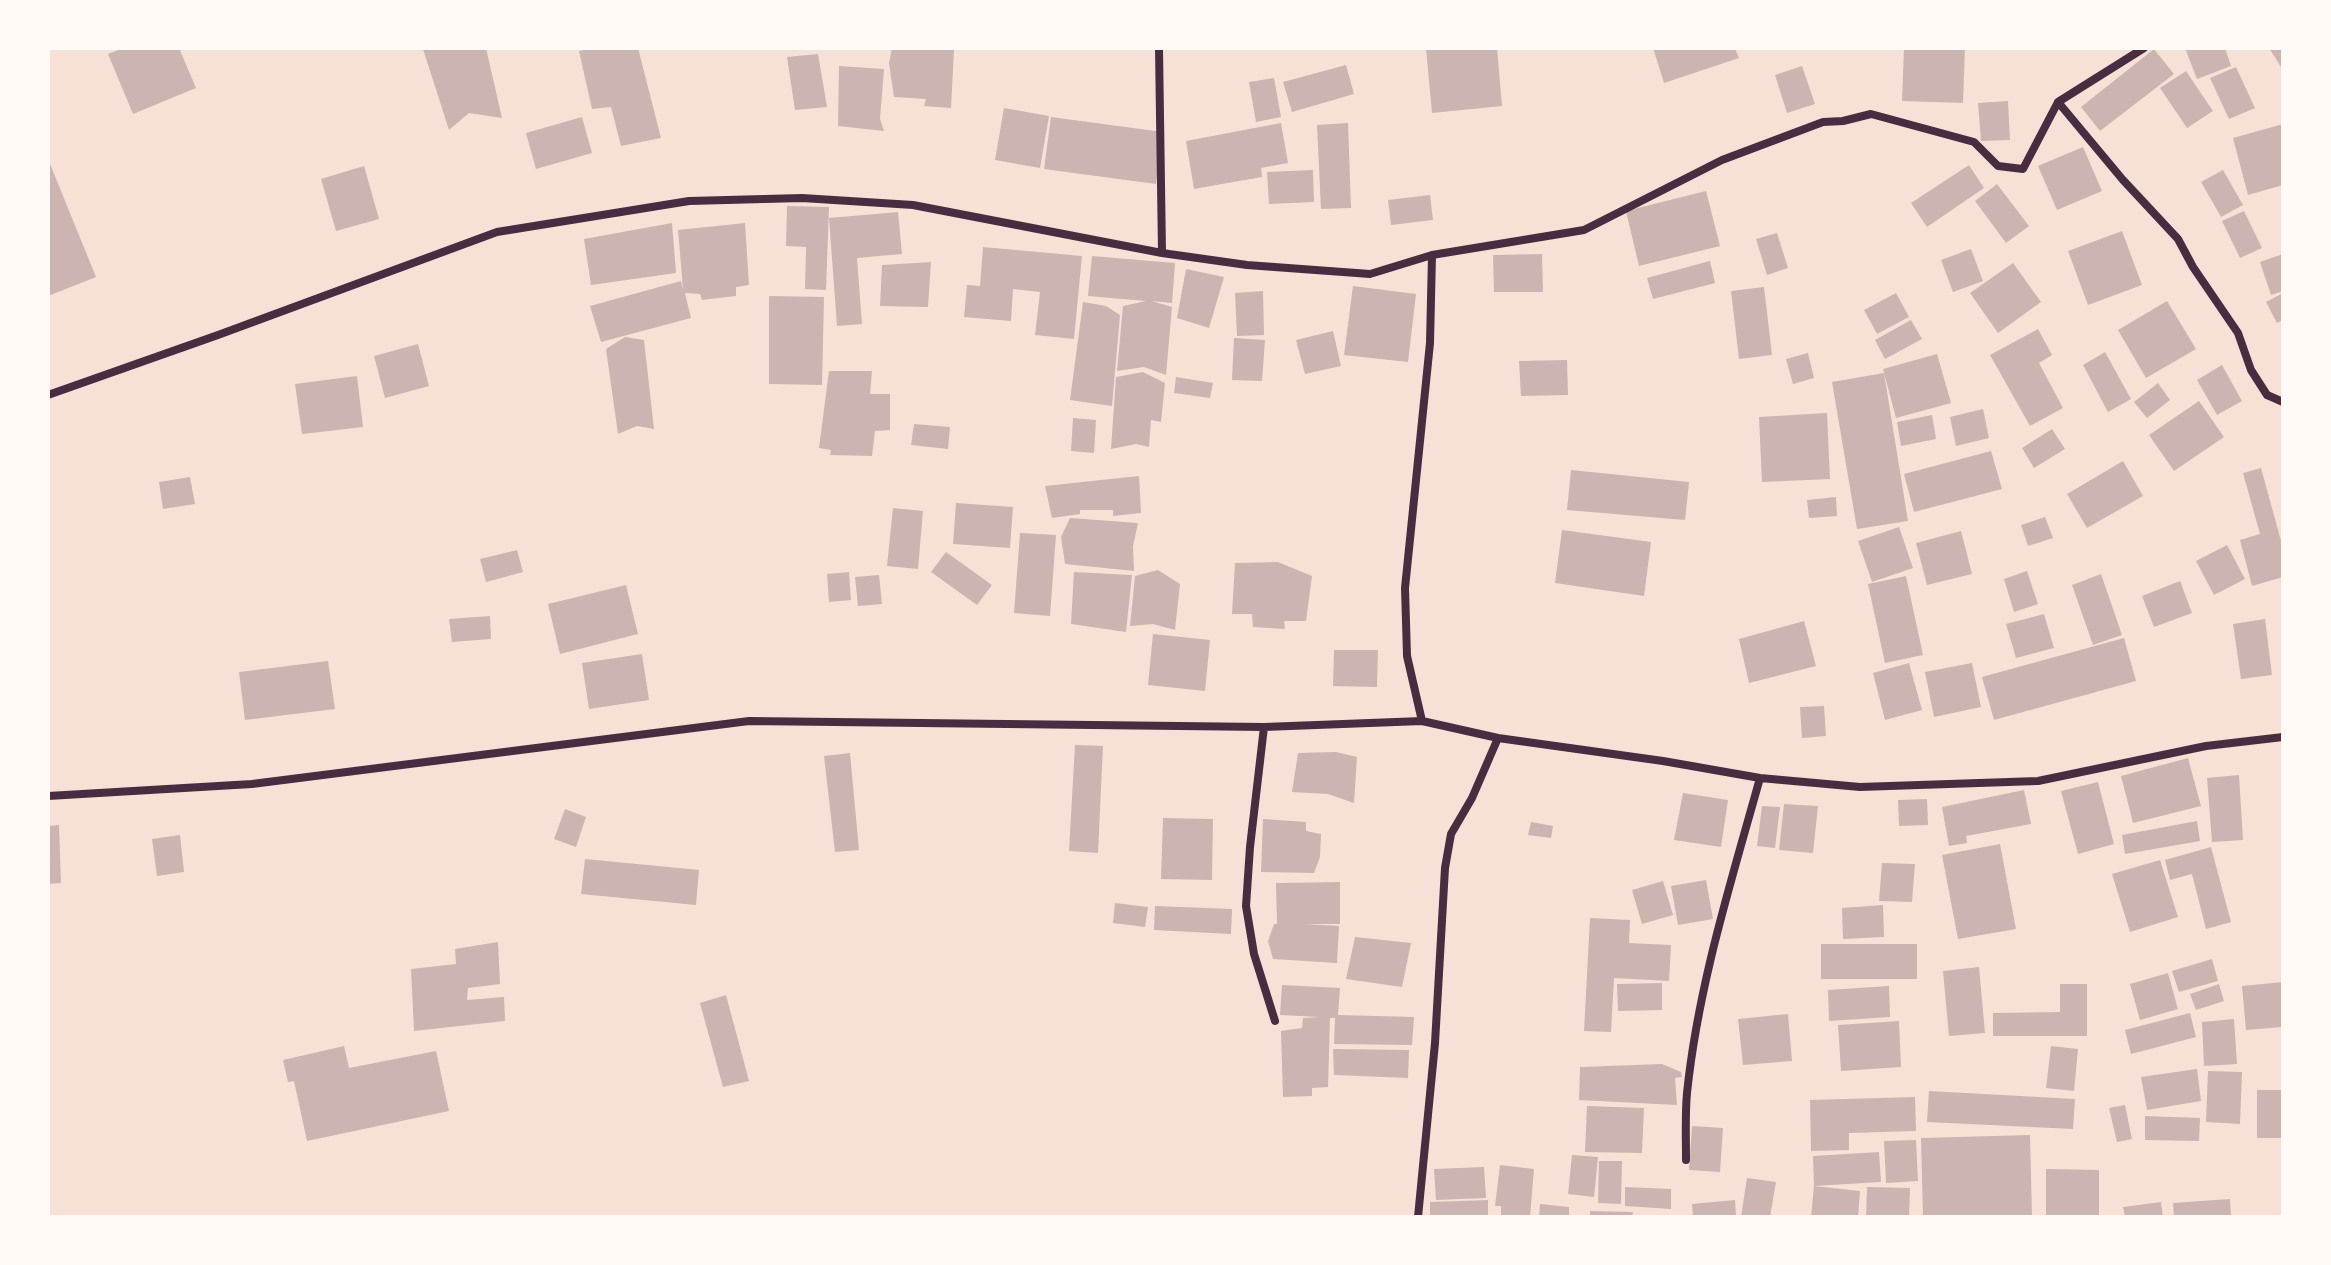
<!DOCTYPE html>
<style>
body{margin:0}
#map{position:relative;width:2331px;height:1265px;overflow:hidden;background:#f7e1d7;font-family:"Golos Text",sans-serif}
canvas{display:block}
.frame{position:absolute;inset:0;border:50px solid #fffaf5;pointer-events:none}
</style>
<div id="map">
<canvas width="2331" height="1265"></canvas>
<div class="frame"></div>
</div>
<script>
const g = document.querySelector('canvas').getContext('2d');
g.lineJoin = 'round';
function paint(path, color) {
  g.fillStyle = color;
  g.fill(path, 'evenodd');
}
function trace(path, color, width, dash) {
  g.strokeStyle = color;
  g.lineWidth = width;
  g.lineCap = dash ? 'butt' : 'round';
  g.setLineDash(dash || []);
  g.stroke(path);
}
const building = new Path2D(`
 M123,48h56l17,40 -63,26 -25,-60z
 M425,48h61l16,70 -33,-5 -20,17 -26,-81z
 M595,48h43l23,90 -40,8 -10,-39 -19,2 -13,-58z
 M892,48l62,2 -3,58 -27,-2 2,-7 -32,-2 -5,-34z
 M1426,48h71l5,58 -70,7z
 M1653,48h82l4,10 -75,25z
 M1904,48h61l-2,55 -61,-2z
 M2185,48h40l6,18 -34,13z
 M2269,48h14v22z
 M2154,49l20,25 -74,57 -19,-24z
 M818,54l9,53 -32,3 -8,-53z
 M1346,65l8,29 -62,18 -9,-30z
 M839,66l45,3 -4,50 4,12 -46,-5z
 M1802,66l13,38 -28,9 -12,-38z
 M2236,67l19,41 -26,11 -19,-41z
 M2186,71l27,40 -26,17 -27,-40z
 M1274,78l7,39 -25,5 -7,-40z
 M2008,101l2,39 -29,1 -3,-38z
 M1004,108l45,8 -9,52 -45,-8z
 M582,117l10,36 -56,16 -10,-36z
 M1051,117l112,15 -7,52 -112,-15z
 M1281,123l7,40 -27,5 1,9 -68,12 -8,-48z
 M1348,123l3,85 -30,1 -4,-84z
 M2283,124v61l-35,10 -15,-57z
 M2083,147l19,44 -45,19 -19,-44z
 M48,159l48,118 -48,19z
 M1969,165l15,23 -57,39 -16,-24z
 M364,166l15,53 -43,12 -15,-52z
 M1313,170l1,32 -45,2 -2,-32z
 M2223,170l20,35 -22,12 -20,-35z
 M1997,184l32,42 -23,17 -31,-42z
 M1706,191l14,55 -81,20 -13,-55z
 M1430,195l3,25 -42,5 -3,-25z
 M787,206l42,1 -3,83 -21,-1 1,-42 -20,-1z
 M2244,211l18,37 -22,10 -18,-37z
 M898,212l4,42 -45,4 5,66 -25,2 -8,-108z
 M672,223l4,50 -85,12 -7,-46z
 M745,223l4,62 -13,2v9l-34,4 -2,-6 -15,-1 6,25 -90,24 -11,-36 91,-25 2,8 -5,-59z
 M2122,231l20,54 -54,20 -20,-54z
 M1777,233l11,35 -21,7 -11,-36z
 M983,247l99,9 -8,83 -39,-4 5,-43 -27,-3 -2,32 -47,-4 3,-32 13,1z
 M1971,249l12,32 -30,11 -12,-32z
 M1542,254l1,38h-49l-1,-37z
 M2283,254v37l-12,4 -11,-33z
 M1092,256l83,7 -3,40 -20,-2 20,6 -6,68 -22,-8 -27,4 6,-65 23,-5 -58,-5z
 M1710,261l5,22 -62,16 -6,-21z
 M931,262l-3,45 -48,-1 2,-41z
 M2013,263l28,39 -43,31 -28,-40z
 M1186,269l38,8 -15,51 -32,-10z
 M1353,286l63,8 -8,68 -64,-7z
 M1764,287l8,68 -33,4 -8,-68z
 M1263,291l1,44 -27,1 -2,-43z
 M1896,293l13,24 -32,17 -13,-24z
 M2283,293v27l-6,3 -11,-21z
 M769,296l55,1 -2,88 -53,-1z
 M2167,301l29,48 -50,29 -28,-48z
 M1083,302l23,4 14,9 -8,91 -42,-6z
 M1911,320l11,19 -37,20 -10,-19z
 M2038,329l14,26 -13,8 24,45 -33,18 -40,-71z
 M1333,331l8,35 -36,8 -9,-34z
 M625,337l19,3 10,89 -17,-3 -19,8 -12,-85z
 M1234,338l31,2 -3,41 -30,-1z
 M418,344l11,42 -44,12 -11,-42z
 M2105,352l26,47 -23,13 -25,-47z
 M1808,353l6,25 -21,6 -7,-25z
 M1937,354l14,49 -55,15 -13,-49z
 M1567,360l1,35 -47,1 -2,-35z
 M2222,365l20,36 -25,14 -20,-35z
 M829,371h43l-2,23h20v36l-15,1 -3,25 -42,-1 1,-5 -12,-2z
 M1143,372l22,11 -4,39 -10,-2 -2,27 -13,-3 -25,5 5,-72z
 M1884,373l24,148 -51,8 -25,-147z
 M357,376l6,51 -61,7 -7,-50z
 M1176,377l37,6 -3,15 -36,-5z
 M2158,383l12,17 -23,18 -13,-16z
 M2199,401l25,36 -50,34 -25,-36z
 M1983,409l6,29 -33,8 -6,-29z
 M1827,413l3,66 -68,3 -3,-65z
 M1932,415l4,24 -35,7 -4,-24z
 M1073,418l23,2 -2,33 -23,-2z
 M914,424l36,3 -2,22 -37,-4z
 M2052,429l13,20 -31,19 -12,-20z
 M1991,451l11,38 -88,23 -10,-38z
 M2123,461l20,35 -56,32 -20,-34z
 M2261,468l22,80v29l-31,9 -12,-46 20,-6 -17,-61z
 M1571,470l118,12 -4,38 -118,-10z
 M1139,476l2,37 -28,3v-6h-33v4l-28,4 -7,-32z
 M190,477l5,27 -32,5 -4,-27z
 M1836,497l1,19 -28,2 -2,-18z
 M956,503l57,4 -3,41 -57,-4z
 M893,508l30,3 -5,58 -31,-3z
 M2045,517l8,21 -25,8 -7,-21z
 M1070,518l68,5 -5,23 1,25 -69,-7 -4,-27z
 M1899,527l14,41 -41,14 -14,-41z
 M1562,530l89,12 -7,54 -89,-13z
 M1961,531l11,43 -45,11 -11,-42z
 M1020,533l36,2 -6,81 -36,-3z
 M2227,545l18,34 -31,16 -18,-34z
 M517,550l6,22 -37,10 -6,-23z
 M946,552l46,33 -15,20 -46,-33z
 M1278,562l34,14 -6,45h-22l1,8 -32,-2 -1,-13h-20l3,-51z
 M1158,570l22,14 -5,46 -22,-6 -23,2 5,-50z
 M2027,571l11,33 -24,8 -10,-33z
 M849,572l2,28 -22,2 -2,-28z
 M1074,572l58,3 -6,57 -55,-8z
 M2101,574l21,61 -29,10 -21,-60z
 M879,575l3,29 -24,2 -3,-29z
 M1906,576l17,79 -38,8 -17,-79z
 M2180,581l12,32 -38,14 -12,-31z
 M626,585l12,49 -78,20 -12,-50z
 M2044,614l10,34 -38,10 -10,-34z
 M490,616l1,23 -39,3 -3,-23z
 M2265,619l7,56 -31,4 -8,-55z
 M1804,621l12,45 -67,17 -10,-44z
 M1153,634l57,6 -5,51 -57,-6z
 M2124,638l12,43 -142,39 -12,-43z
 M1334,650h44l-1,37 -44,-1z
 M642,654l7,46 -60,9 -7,-46z
 M328,661l7,48 -90,11 -6,-48z
 M1909,663l13,47 -37,10 -12,-47z
 M1972,663l9,44 -47,10 -9,-45z
 M1824,706l2,30 -24,2 -2,-31z
 M1075,745l28,1 -5,107 -29,-2z
 M1336,752l21,5 -3,46 -26,-9 -36,-2 6,-39z
 M850,753l9,97 -24,2 -11,-96z
 M2188,758l13,48 -68,17 -12,-47z
 M2239,775l4,65 -31,2 -5,-64z
 M2098,782l16,62 -36,10 -17,-63z
 M2024,790l7,34 -65,12 1,7 -18,3 -7,-39z
 M1683,793l45,7 -7,47 -47,-7z
 M1927,799l1,26 -29,1 -1,-26z
 M1784,804l34,2 -5,47 -34,-3z
 M1762,806l18,1 -5,41 -18,-2z
 M565,809l21,8 -10,30 -22,-8z
 M1163,818l50,1 -1,61 -51,-1z
 M1263,819l43,3v9l15,3 -1,23 -6,16 -53,-1z
 M2197,821l3,20 -75,13 -3,-19z
 M1531,822l22,4 -2,12 -23,-3z
 M59,825l2,58 -13,1v-58z
 M180,835l4,37 -27,4 -5,-37z
 M2000,844l16,85 -58,10 -16,-84z
 M2211,847l20,75 -25,7 -14,-55 -22,6 -5,-20z
 M585,859l114,11 -3,35 -115,-11z
 M2160,860l18,57 -48,15 -18,-58z
 M1882,863l33,1 -3,38 -33,-1z
 M1706,880l7,39 -35,6 -7,-39z
 M1663,881l10,34 -31,9 -10,-34z
 M1340,882v42h-36l35,2 -2,37 -64,-4 -5,-18 6,-17h3l-1,-41z
 M1115,903l33,4 -3,20 -32,-4z
 M1883,905l1,32 -41,2 -1,-31z
 M1155,906l77,3 -1,25 -77,-4z
 M1590,918l40,2 -1,23 42,2 -2,36 -55,-3 -3,54 -27,-1z
 M1355,937l56,6 -9,44 -56,-8z
 M498,942l2,42 -32,4 -1,12 37,-3 1,24 -91,10 -3,-62 45,-5 -1,-15z
 M1821,944h96v35h-96z
 M2212,959l6,22 -39,11 -7,-21z
 M1979,967l6,66 -36,3 -6,-65z
 M2168,973l10,36 -38,11 -10,-36z
 M2283,982v45l-37,3 -4,-44z
 M1662,983v27l-44,1 -1,-27z
 M2060,984h27v52h-94v-23l67,-1z
 M2219,984l5,17 -28,9 -6,-16z
 M1282,985l58,3 -2,27 76,2 -2,28 -78,-1 1,-26h-5l-2,69 -16,1v8l-29,1 -2,-66 21,-3 1,-10 16,-1 -39,-2z
 M1889,986l1,31 -61,4 -1,-31z
 M726,995l23,86 -26,6 -23,-84z
 M2190,1013l6,24 -65,17 -6,-24z
 M1788,1014l4,47 -49,4 -5,-46z
 M2234,1019l3,45 -33,2 -2,-44z
 M1899,1021l2,46 -60,4 -3,-46z
 M344,1046l5,22 87,-17 13,60 -142,30 -13,-60 -6,1 -5,-22z
 M2051,1046l27,3 -4,42 -28,-3z
 M1333,1049l76,1 -1,28 -74,-3z
 M1662,1064l19,8 1,5 -7,1 2,27 -98,-5 1,-33z
 M2197,1069l4,32 -54,9 -6,-33z
 M2208,1071l34,1 -2,52 -34,-2z
 M2257,1090h26v48h-26z
 M1929,1091l146,8 -2,30 -146,-7z
 M1915,1097l1,34 -67,2v17l-38,1 -1,-51z
 M2125,1105l7,34 -15,3 -8,-34z
 M1587,1106l57,2 -2,45 -57,-1z
 M2145,1116l55,2 -1,23 -54,-1z
 M1692,1126l31,2 -3,44 -31,-2z
 M2030,1135l2,82h-109l-2,-79z
 M1916,1140l2,41 -32,2 -2,-42z
 M1879,1152l2,30 -67,4 -1,-30z
 M1572,1155l26,2 -4,40 -26,-3z
 M1599,1161h23l-1,43 -23,-1z
 M1500,1165l34,4 -4,48h-29v-11h-6z
 M1484,1167l2,31 -50,2 -2,-31z
 M2046,1169l53,1v47h-53z
 M1747,1178l29,4 -6,35h-29z
 M1814,1186l46,5 -2,26h-47z
 M1625,1187l46,2v20l-46,-3z
 M1867,1187l43,1 -1,29h-43z
 M2230,1199l1,18h-57l-1,-14z
 M1488,1200v17h-58v-15z
 M1735,1200l1,17h-43l-1,-13z
 M2161,1202l2,15h-38l-2,-10z
 M1540,1204l29,3v10h-30z
 M1590,1211l43,1 -1,5h-42z`);
const minor = new Path2D(`
 M1159,48l3,205
 M2058,102l65,78 55,59 15,28 45,66 13,37 16,25 16,7
 M48,395l170,-60 279,-103 192,-31 113,-3 111,7 249,48 85,12 123,9 62,-19 152,-25 138,-70 101,-38 20,-1 28,-7 103,28 24,24 25,3 35,-67 86,-54
 M1422,721l-15,-65 -2,-68 25,-245 2,-88
 M1264,727l-14,120 -4,59 8,48 21,67
 M48,796l204,-12 497,-63 515,6 158,-6 76,17 165,23 97,17 100,9 178,-6 168,-35 77,-9
 M1686,1160c0,-22 -1,-45 1,-67 11,-107 44,-211 73,-315
 M1418,1217l17,-174 10,-175 6,-34 21,-36 26,-60`);
paint(building, '#ccb4b1');
trace(minor, '#4a2c40', 8);
</script>
